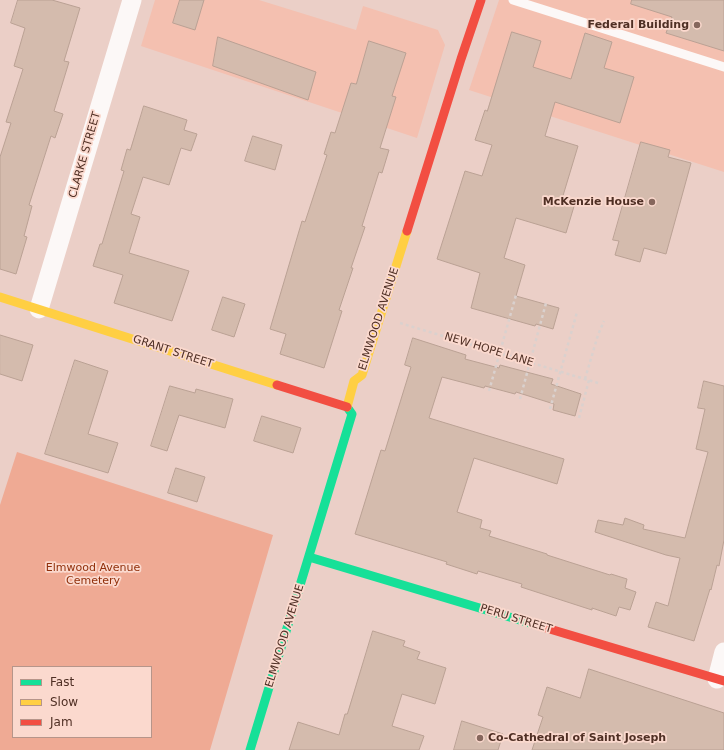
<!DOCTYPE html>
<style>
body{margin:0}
#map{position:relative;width:724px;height:750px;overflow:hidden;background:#ebcfc7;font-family:"DejaVu Sans",sans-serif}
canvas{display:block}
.legend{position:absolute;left:12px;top:666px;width:140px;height:72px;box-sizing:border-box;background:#fbd9ce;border:1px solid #b6958a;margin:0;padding:5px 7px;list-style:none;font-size:12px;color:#4f2f24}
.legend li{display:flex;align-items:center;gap:8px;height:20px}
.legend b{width:20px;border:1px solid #b6958a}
</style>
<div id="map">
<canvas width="724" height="750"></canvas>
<ul class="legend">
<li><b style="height:5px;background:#16e098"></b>Fast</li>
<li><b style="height:5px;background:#ffcf43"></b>Slow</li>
<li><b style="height:5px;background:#f24e42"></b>Jam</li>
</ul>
</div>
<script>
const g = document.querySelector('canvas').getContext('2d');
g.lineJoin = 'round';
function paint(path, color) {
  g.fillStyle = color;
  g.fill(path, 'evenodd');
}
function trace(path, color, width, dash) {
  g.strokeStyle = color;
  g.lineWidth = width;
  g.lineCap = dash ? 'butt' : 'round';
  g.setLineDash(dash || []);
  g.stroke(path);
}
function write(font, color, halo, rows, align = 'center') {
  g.font = font + ' "DejaVu Sans",sans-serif';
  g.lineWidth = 3.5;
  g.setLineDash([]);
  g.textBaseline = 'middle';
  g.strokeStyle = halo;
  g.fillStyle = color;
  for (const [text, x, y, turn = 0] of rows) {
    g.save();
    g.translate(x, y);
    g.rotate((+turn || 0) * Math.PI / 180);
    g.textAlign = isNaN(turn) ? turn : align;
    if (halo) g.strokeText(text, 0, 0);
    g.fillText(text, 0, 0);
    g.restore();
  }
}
const built = new Path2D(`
 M155,0h104l97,30 7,-24 75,24 7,15 -28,93 -276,-92z
 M499,0h225v172l-255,-82z`);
const green = new Path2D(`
 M17,452l256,83 -63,215h-210v-245zM13,667h138v70h-138z`);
const building = new Path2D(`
 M18,0h34l28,8 -16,53 5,1 -15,49 9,3 -8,24 -4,-2 -22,69 3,1 -8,30 3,1 -11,37 -16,-5v-112l11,-34 -5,-1 17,-53 -9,-3 11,-38 -14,-5z
 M180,0h24l-9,30 -22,-7z
 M632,0h92v51l-58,-18 6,-16 -41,-13z
 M512,32l29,9 -8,26 38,12 14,-46 27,9 -8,26 30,9 -14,46 -65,-21 -10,34 33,10 -16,53 13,4 -9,30 -50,-15 -12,40 21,7 -9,31 43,12 -6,21 -17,-5 -1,2 -64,-18 9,-35 -43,-14 28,-88 17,5 10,-31 -17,-5 10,-30 2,1z
 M218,37l98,35 -8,28 -95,-34z
 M369,41l37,12 -14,43 4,1 -16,51 9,2 -7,23 -3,-1 -17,54 3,1 -14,41h2l-14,42 3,1 -18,57 -44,-14 6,-20 -16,-5 32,-108 3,1 22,-67 -3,-1 7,-22 4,1 16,-50 5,1z
 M144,106l43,14 -3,10 13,4 -6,17 -10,-3 -12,37 -26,-8 -12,37 9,3 -11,36 60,18 -17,50 -58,-18 9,-28 -30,-9 7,-22h2l22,-73 -3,-1 6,-21 3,1z
 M253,136l29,9 -7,25 -30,-9z
 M641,142l29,8 -2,7 23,6 -25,91 -22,-6 -4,14 -25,-7 4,-14 -6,-1z
 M223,297l22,7 -11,33 -22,-7z
 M0,335l33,10 -11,36 -22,-7z
 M413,338l53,17 -1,4 34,9 1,-3 53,14 -2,5 30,10 -6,22 -22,-6 1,-6 -38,-12 -1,2 -30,-8 -1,2 -42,-11 -13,41 135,41 -7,25 -83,-26 -17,54 25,8 -2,8 11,3 -2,5 58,18v1l63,20 1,-1 16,5 -2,9 11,4 -6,18 -11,-3 -3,9 -24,-8v2l-71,-23 1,-3 -44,-13 -1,3 -31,-10 1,-2 -92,-28 26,-84 4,1 26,-84 -6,-2z
 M75,360l33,11 -20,63 30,9 -10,30 -63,-19z
 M704,381l20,5v154l-5,26 -2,-1 -6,25 -1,-1 -16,52 -46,-14 8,-25 12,4 12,-48 -14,-3 -71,-23 3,-12 25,5 2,-7 19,7 -1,4 42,9 23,-86 -12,-3 9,-40 -7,-1z
 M170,386l25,7 1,-4 37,10 -8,29 -46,-13 -12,36 -16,-5z
 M262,416l39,12 -8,25 -39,-12z
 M176,468l29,9 -8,25 -29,-9z
 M373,631l32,10 -2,5 17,6 -3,7 29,9 -11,36 -33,-10 -10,32 32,10 -5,14h-130l9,-28 41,13 6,-21h2z
 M589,669l135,44v37h-192l11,-33 -5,-2 9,-28 33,11z
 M462,721l41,13 -5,16h-44z`);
const path = new Path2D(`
 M400,323l198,60
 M585,379l13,-44 6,-14
 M489,391l27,-96
 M520,399l26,-96
 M550,409l27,-97
 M579,418l10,-38`);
const lane = new Path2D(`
 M513,0l211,67`);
const street = new Path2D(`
 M39,309l93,-309
 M717,679l7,-27`);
const fast = new Path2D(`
 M309,557l224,67
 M250,750l102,-336 -5,-7`);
const slow = new Path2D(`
 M0,297l277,88
 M347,407l7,-26 8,-6 45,-144`);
const jam = new Path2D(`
 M407,231l54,-172 20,-59
 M277,385l70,22
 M533,624l191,57`);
const markers = [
 [697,25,4,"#86675d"],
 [652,202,4,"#86675d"],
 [480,738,4,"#86675d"]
];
const poiNames = [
 ["Federal Building",689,25],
 ["McKenzie House",644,202],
 ["Co-Cathedral of Saint Joseph",488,738,"left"]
];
const streetNames = [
 ["CLARKE STREET",85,155,-74],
 ["ELMWOOD AVENUE",379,319,-72],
 ["NEW HOPE LANE",489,350,17],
 ["GRANT STREET",173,352,18],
 ["PERU STREET",516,619,17],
 ["ELMWOOD AVENUE",285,636,-73]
];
const parkNames = [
 ["Elmwood Avenue",93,568],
 ["Cemetery",93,581]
];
paint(built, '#f4c0b0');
paint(green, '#efaa94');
paint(building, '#d4bbad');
trace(building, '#baa194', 1);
trace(path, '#dad1ce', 2.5, [3, 3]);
trace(lane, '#fcf8f7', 9);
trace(street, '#fcf8f7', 19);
trace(fast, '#16e098', 9);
trace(slow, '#ffcf43', 9);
trace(jam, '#f24e42', 9);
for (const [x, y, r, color] of markers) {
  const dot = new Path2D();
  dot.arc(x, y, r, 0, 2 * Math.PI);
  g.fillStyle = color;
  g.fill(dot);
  trace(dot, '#fbd9ce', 1.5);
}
write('bold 11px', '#4f2f24', '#fbd9ce', poiNames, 'right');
write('11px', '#4f2f24', '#fbd9ce', streetNames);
write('11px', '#91300b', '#fbd9ce', parkNames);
</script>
